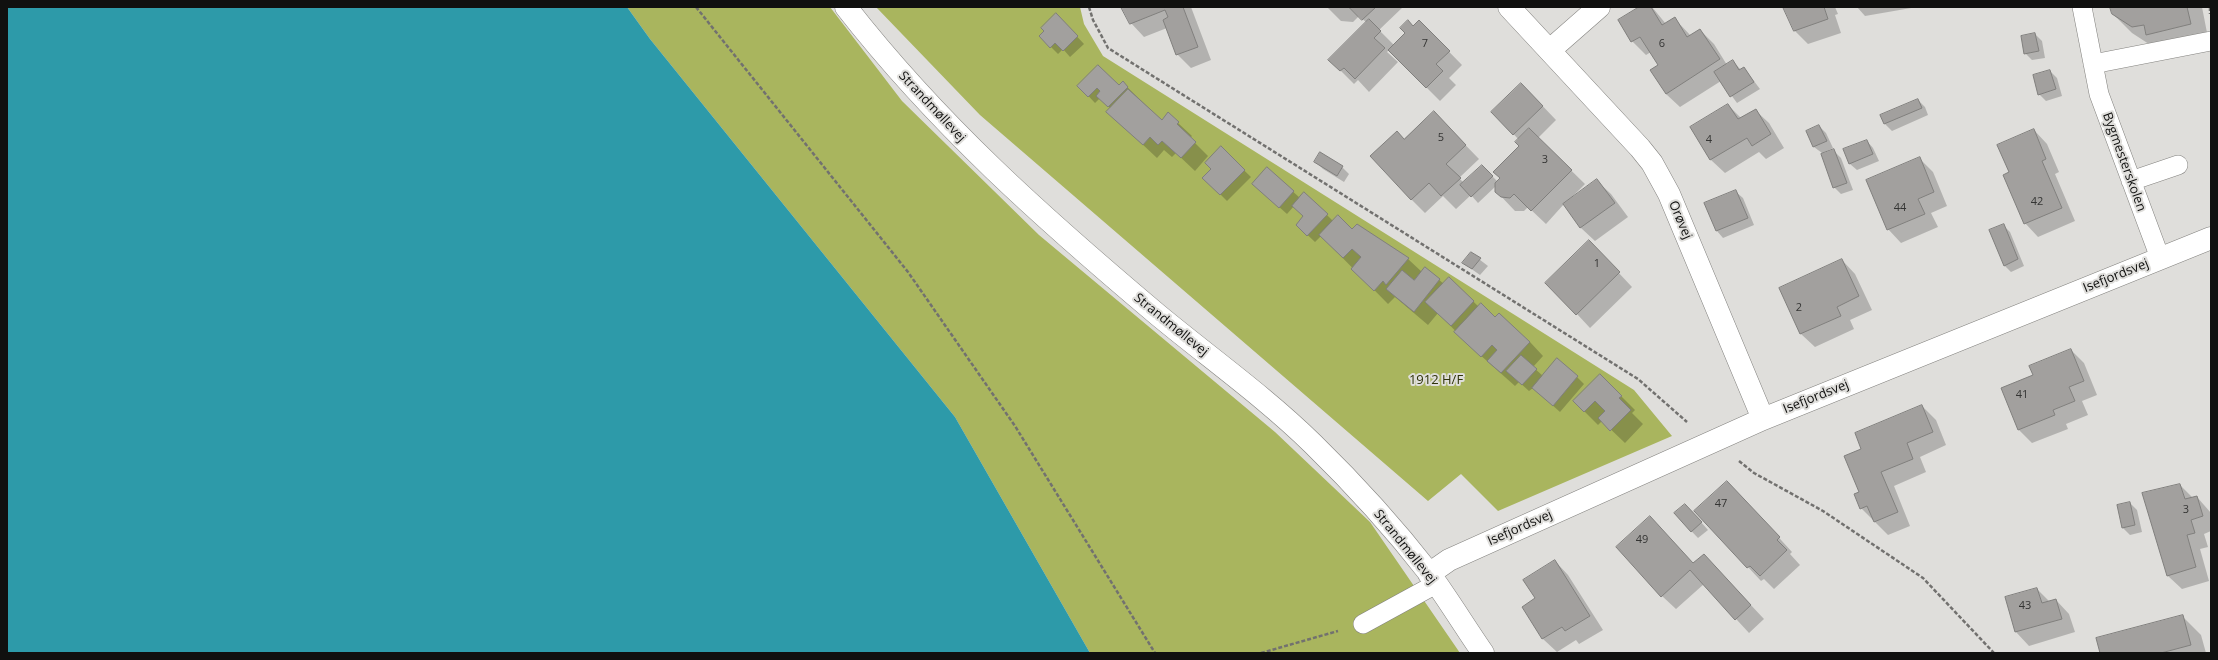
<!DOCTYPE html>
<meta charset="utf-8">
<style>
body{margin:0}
#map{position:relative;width:2218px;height:660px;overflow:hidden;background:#dfdedb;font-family:"Open Sans",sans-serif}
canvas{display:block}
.frame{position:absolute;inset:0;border:8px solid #10100f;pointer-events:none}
</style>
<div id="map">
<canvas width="2218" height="660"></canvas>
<div class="frame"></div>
</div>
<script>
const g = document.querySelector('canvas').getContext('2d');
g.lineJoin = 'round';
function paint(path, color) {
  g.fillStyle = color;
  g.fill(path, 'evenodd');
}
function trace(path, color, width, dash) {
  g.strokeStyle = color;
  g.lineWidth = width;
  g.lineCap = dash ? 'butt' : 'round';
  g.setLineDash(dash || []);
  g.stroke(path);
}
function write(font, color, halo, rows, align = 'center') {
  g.font = font + ' "Open Sans",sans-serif';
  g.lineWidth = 4;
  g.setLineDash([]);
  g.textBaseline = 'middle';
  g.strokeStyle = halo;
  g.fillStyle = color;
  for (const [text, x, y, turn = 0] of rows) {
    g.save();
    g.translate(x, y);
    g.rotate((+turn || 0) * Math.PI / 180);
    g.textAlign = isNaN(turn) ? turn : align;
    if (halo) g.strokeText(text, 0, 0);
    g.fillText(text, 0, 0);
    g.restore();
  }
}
const green = new Path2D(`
 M627,7h203l72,94 137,134 236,197 95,90 90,131h-370l-135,-236 -305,-378z
 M876,7h204l4,17 19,32 531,334 38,46 -174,75 -37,-37 -33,27 -448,-386z`);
const water = new Path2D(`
 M7,7h620l23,32 305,378 135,236h-1083z`);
const shadow = new Path2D(`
 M1122,7h69l20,53 -20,8 -14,-14 -10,-26 -23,9 -13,-14z
 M1327,7h76l-24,23 15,15 25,-24 43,44 -13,13 7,7 -16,16 -51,-51 -2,2 11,10 -29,30 -11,-12 -4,4 -24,-24 37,-37 -8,-7 -6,6 -12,-1z
 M1640,7h12l14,17 8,-6 17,18 9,-6 14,14 13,21 6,-4 8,9 3,-2 16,21 -23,14 -16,-22 -41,26 -14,-13 -7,-28 -8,-14 -5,3 -14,-14 -13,-20z
 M1784,7h51l3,7 -3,1 6,18 -33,11 -14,-14z
 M1857,7h60l-52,9z
 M2111,7h91l7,36 -57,3 -20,-13 -19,-19z
 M1056,14l28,30 -14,13 -7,-8 -5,5 -18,-18z
 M2035,34l7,7 3,17 -13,2 -7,-7z
 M2050,71l7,7 5,18 -16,5 -7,-7z
 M1123,83l39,38 16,2 14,13 -2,2 18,18 -13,15 -19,-18 -4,4 -8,-7 -7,8 -49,-46 3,-3 -11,-11 -5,5 -16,-17 40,1z
 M1535,98l21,22 -18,18 47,46 -15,15 27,-18 14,13 17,23 -33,24 -14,-13 -17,-24 -18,20 -18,-17 -4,4h-9l-19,-20v-5l-18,17 -7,-8 -15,14 -13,-13 -18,17 -14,-14 -14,-67 8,8 42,-14 32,33 -20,19 5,5 18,-17 16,16 22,-36 -1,-6 -26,-28z
 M1918,100l7,7 3,8 -36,16 -7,-7 -3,-8z
 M1728,105l13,13 14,-8 14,13 15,25 -18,11 -7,-7 -34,21 -14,-13 -19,-33z
 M1819,126l7,7 7,15 -10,5 1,1 10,-3 7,7 12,32 -12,4 -7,-7 -12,-34 -8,-6 -6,-16z
 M2034,130l13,14 12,28 -4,2 20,47 -37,16 -13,-14 -15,-50z
 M1867,141l6,7 6,13 -22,9 -7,-6 -5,-14z
 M1221,148l30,29 -24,24 -23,-23 8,-9z
 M1919,158l14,14 14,34 -16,7 7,14 -37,16 -13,-14z
 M1316,162l26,5 7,7 -5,8 -21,-13z
 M1267,168l33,30 27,17 7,7 18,8 5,-4 51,33 14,13 3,-4 19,16 5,-6 30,29 51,35 13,14 -10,11 10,9 34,1 7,7 -24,28 -27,-24 -4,3 -10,-9 -4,4 -46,-41 -31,-32 -10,12 -33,-28 -7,7 -67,-68 -6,6 -18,-17 7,-8 -10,-11 -7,8 -27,-24z
 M1736,192l7,6 11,27 -31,13 -6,-7z
 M2003,225l7,7 14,34 -13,6 -7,-7z
 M1471,253l17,13 -8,9 -17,-12z
 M1602,255l30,32 -42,41 -13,-14z
 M1842,260l13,14 17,36 -22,10 4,9 -39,18 -14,-13 -20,-45z
 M2071,350l13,13 13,32 -15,6 6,14 -22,9 2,5 -36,14 -13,-13 15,-54z
 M1600,375l35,35 -3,3 11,11 -18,19 -23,-22 -4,4 -24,-24z
 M1922,406l14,14 10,25 -26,12 6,15 -32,14 16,40 -22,9 -27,-27 1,-58z
 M2180,485l13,13 4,-1 14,16v18l-7,3 4,13 -8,2 9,32 -27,8 -14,-13z
 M1741,496l51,56 -2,2 10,11 -26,24 -10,-10 -3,2 -13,-14z
 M2130,503l7,7 5,22 -12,3 -7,-7 -5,-22z
 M1692,512l16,18 -10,8 -23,-24z
 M1555,561l13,14 35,55 -24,14 -3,-4 -19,12 -14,-13 -20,-32 13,-8z
 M1693,564l24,5 47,50 -15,14 -45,-49 -28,25 -14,-13z
 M2037,589l13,13 6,-2 13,14 6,18 -46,14 -13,-14 -10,-34z
 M2182,616l19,19 5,18h-105z`);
const building = new Path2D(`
 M1121,7h62l15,40 -22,8 -13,-35 5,-3 -3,-7 -35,14z
 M1349,7h27l-14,13z
 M1639,7h12l11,18 13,-8 12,20 13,-8 20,30 -54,35 -16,-24 8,-5 -18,-28 -9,5 -13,-22z
 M1783,7h41l4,12 -34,12z
 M2110,7h77l4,17 -45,11 -2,-10 -12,2 -20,-13z
 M1056,13l22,23 -15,15 -8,-8 -5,5 -11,-12 5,-5 -3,-3z
 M1369,19l12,12 -7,7 11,10 -30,31 -11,-11 -4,3 -12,-11z
 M1408,20l5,6 6,-6 31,31 -14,13 7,7 -17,17 -38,-38 17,-17 -5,-5z
 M2035,33l4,18 -15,3 -3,-18z
 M1733,60l6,10 5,-3 10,15 -24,15 -16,-25z
 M1098,65l21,20 4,-4 5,6 -20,20 -12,-11 4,-5 -3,-3 -9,9 -11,-11z
 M2050,70l6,19 -18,6 -5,-20z
 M1521,83l22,23 -30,29 -22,-23z
 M1128,89l34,31 6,-8 11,10 -2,2 19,18 -15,16 -19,-17 -4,4 -8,-8 -7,8 -37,-33z
 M1918,99l4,9 -38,16 -4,-9z
 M1728,104l10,15 18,-10 15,25 -19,12 -5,-8 -37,22 -20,-33z
 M1434,111l32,34 -20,19 15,14 -20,18 -12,-13 -18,17 -41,-44 27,-25 7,8z
 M1819,125l8,16 -14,6 -7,-16z
 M1529,128l43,42 -41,41 -17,-17 -4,4 -9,-1 -6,-5v-9l5,-5 -7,-6 26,-26 -4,-4z
 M2034,129l12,30 -4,2 20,47 -38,16 -21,-49 6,-3 -12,-27z
 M1867,140l6,14 -24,10 -6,-15z
 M1221,146l24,24 -25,25 -18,-17 9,-9 -6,-6z
 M1834,149l13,34 -14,5 -12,-34z
 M1320,152l23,14 -6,10 -23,-14z
 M1920,157l14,35 -16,7 7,15 -38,16 -21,-50z
 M1482,165l11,11 -22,21 -11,-12z
 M1267,167l27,24 -15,17 -27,-24z
 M1597,179l18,24 -35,25 -17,-24z
 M1736,190l12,28 -32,13 -12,-28z
 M1304,192l24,22 -21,22 -11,-11 7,-9 -11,-10z
 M1338,215l14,14 5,-5 52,34 -23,27 -3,-4 -9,10 -23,-22 10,-12 -9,-8 -9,9 -24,-23z
 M2004,224l14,35 -14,7 -15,-36z
 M1589,240l31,32 -44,43 -31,-32z
 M1471,252l10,6 -9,11 -10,-6z
 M1842,259l17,37 -22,11 4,9 -41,18 -21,-46z
 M1425,267l15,12 -26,33 -28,-23 16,-19 12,10z
 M1449,277l25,24 -23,25 -26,-24z
 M1481,303l14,14 4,-4 31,29 -29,31 -14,-12 10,-11 -5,-5 -11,12 -27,-25z
 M2071,349l13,32 -15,6 6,14 -22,9 2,5 -37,15 -17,-42 32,-13 -4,-9z
 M1521,355l16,14 -15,16 -16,-14z
 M1557,358l21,18 -25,30 -21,-18z
 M1600,374l22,22 -3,2 12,12 -21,21 -12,-13 7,-7 -10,-10 -11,11 -11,-11z
 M1922,405l11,27 -26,11 6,16 -32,13 17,40 -24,10 -7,-16 -7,3 -6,-15 5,-2 -15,-36 17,-7 -6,-16z
 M1727,481l53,56 -3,3 10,10 -27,26 -10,-10 -3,2 -53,-57z
 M2180,484l5,15 12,-3 6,20 -12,4 4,13 -8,2 9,32 -29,9 -25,-83z
 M2130,502l5,23 -13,3 -5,-23z
 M1685,504l17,18 -11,10 -17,-19z
 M1650,516l43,47 11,-9 47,51 -16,15 -45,-50 -29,27 -45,-50z
 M1555,560l35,56 -25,15 -3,-4 -20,12 -20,-32 13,-9 -12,-18z
 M2037,588l5,15 14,-4 6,20 -47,13 -10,-35z
 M2183,615l8,30 -30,8h-61l-4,-15z`);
const path = new Path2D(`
 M696,7l212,265 107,154 140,227
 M1089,7l4,13 15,28 530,331 49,43
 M2210,7v7
 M1739,461l15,12 69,38 100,67 71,75
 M1261,653l77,-22`);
const service = new Path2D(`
 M2082,7l17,87 61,164
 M2093,64l118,-23
 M2131,181l47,-16
 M1363,624l73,-40`);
const minor = new Path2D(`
 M846,7c92,118 198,212 312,308 52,43 107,82 155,129 41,40 81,84 116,129 19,26 36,54 54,80
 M1509,7l131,141 12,15 17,31 94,225
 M1550,50l49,-43
 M1429,574l20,-14 314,-141 448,-181`);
const numberNames = [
 ["7",1425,44],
 ["6",1662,44],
 ["5",1441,138],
 ["4",1709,140],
 ["3",1545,160],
 ["42",2037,202],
 ["44",1900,208],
 ["1",1597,264],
 ["2",1799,308],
 ["41",2022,395],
 ["47",1721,504],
 ["3",2186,510],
 ["49",1642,540],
 ["43",2025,606]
];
const streetNames = [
 ["Strandmøllevej",932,107,47],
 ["Bygmesterskolen",2124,162,70],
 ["Orøvej",1680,220,67],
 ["Isefjordsvej",2116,276,-22],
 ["Strandmøllevej",1171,325,39],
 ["Isefjordsvej",1816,397,-22],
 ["Isefjordsvej",1520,528,-24],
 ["Strandmøllevej",1405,547,51]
];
const parkNames = [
 ["1912 H/F",1436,380]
];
paint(green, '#a9b55e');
paint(water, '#2d9aa9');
paint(shadow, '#0003');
paint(building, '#a2a09e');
trace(building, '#807f7d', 1);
trace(service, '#83827f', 20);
trace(minor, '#83827f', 23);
trace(path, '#72716f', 2.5, [4, 2]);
trace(service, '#fff', 19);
trace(minor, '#fff', 22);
write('11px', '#343433', null, numberNames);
write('13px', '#10100f', '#dfdedb', streetNames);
write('13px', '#2f330a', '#dfdedb', parkNames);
</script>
